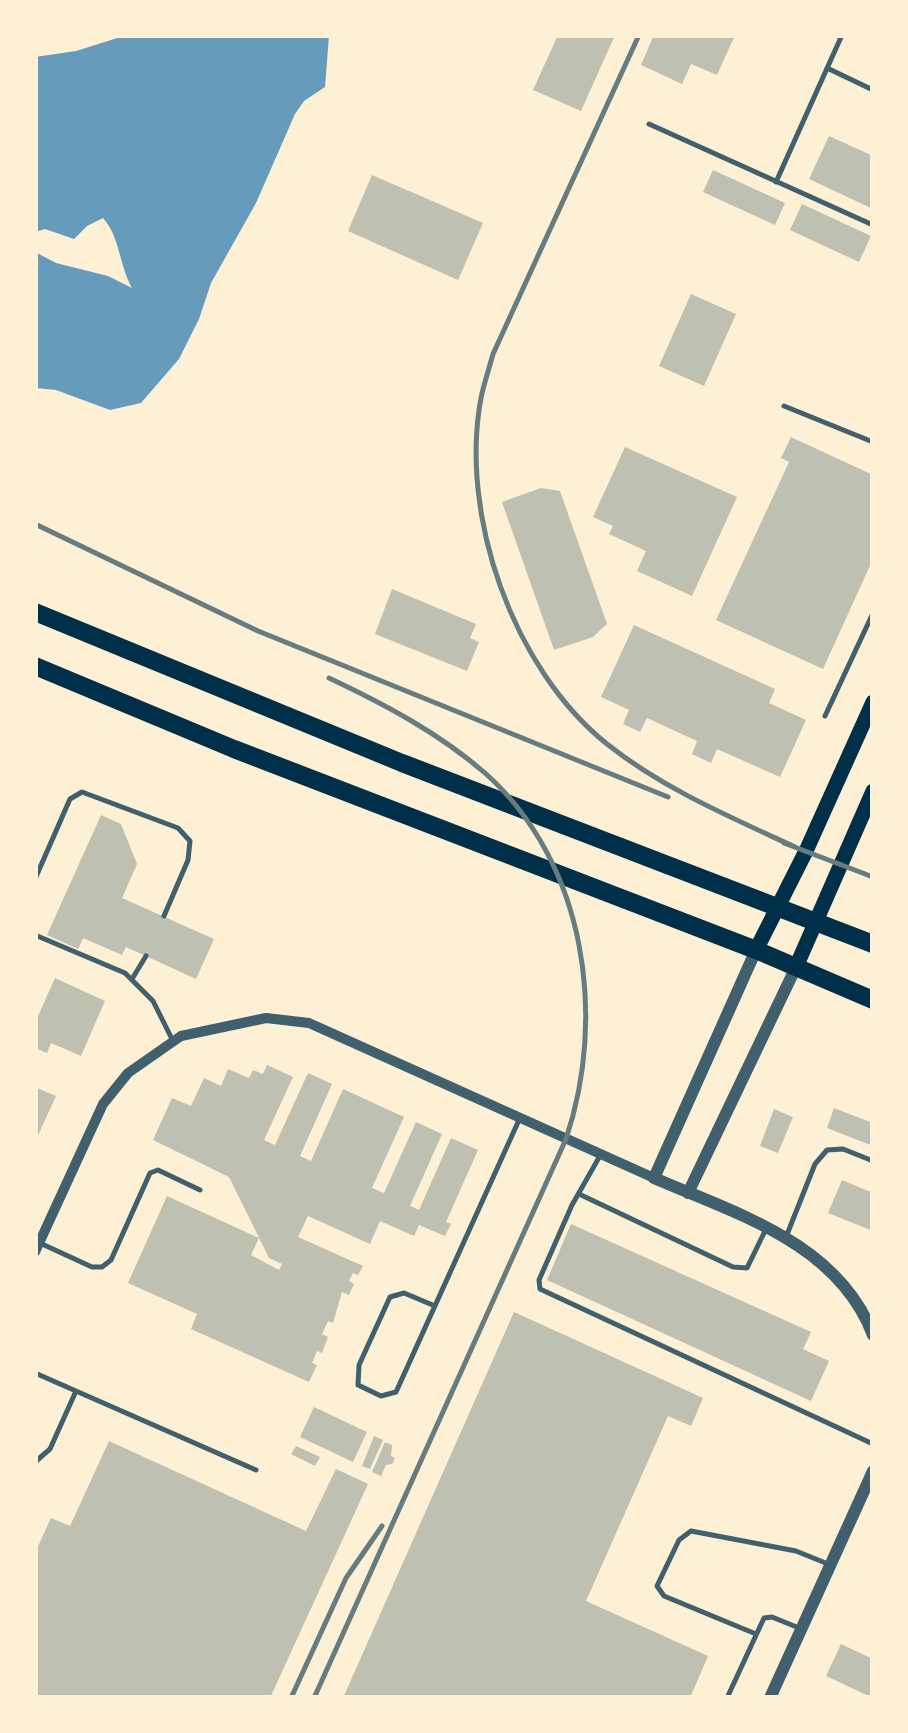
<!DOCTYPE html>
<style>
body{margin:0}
#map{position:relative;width:908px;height:1733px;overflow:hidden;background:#fdf0d5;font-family:Montserrat,sans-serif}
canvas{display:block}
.frame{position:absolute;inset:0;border:38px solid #fdf0d5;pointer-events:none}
</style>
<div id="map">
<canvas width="908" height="1733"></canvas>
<div class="frame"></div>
</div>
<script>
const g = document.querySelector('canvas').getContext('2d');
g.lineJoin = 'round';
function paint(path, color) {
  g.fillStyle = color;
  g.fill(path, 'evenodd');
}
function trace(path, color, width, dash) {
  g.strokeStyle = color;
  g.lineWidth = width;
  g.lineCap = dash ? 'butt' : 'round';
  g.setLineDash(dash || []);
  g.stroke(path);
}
const water = new Path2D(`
 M127,35h202l-4,52 -21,14 -9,13 -39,89 -45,80 -12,36 -20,40 -38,44 -31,7 -54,-20 -21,-2v-136l21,11 52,13 24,12c-13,-23 -12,-51 -29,-70l-16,8 -13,13 -29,-10 -10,3v-175l41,-6z`);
const building = new Path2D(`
 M558,35h57l-34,76 -48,-21z
 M654,35h81l-18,40 -26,-11 -9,20 -41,-19z
 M829,136l44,20v53l-64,-30z
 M713,170l72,33 -10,22 -72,-33z
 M372,175l111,48 -25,57 -110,-49z
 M802,204l69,32 -12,26 -69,-32z
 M691,294l45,20 -32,72 -45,-20z
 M791,437l82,38v84l-50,110 -107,-49 73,-158 -8,-4z
 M625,447l112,50 -45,99 -55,-25 9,-20 -37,-17 4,-8 -20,-9z
 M541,488l19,3 47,133 -14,13 -39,13 -52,-148z
 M392,589l84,35 -6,14 9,4 -12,29 -92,-37z
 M634,625l141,64 -6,14 37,17 -26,57 -63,-28 -6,14 -19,-9 5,-13 -50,-23 -7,14 -17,-8 6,-14 -28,-13z
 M101,815l20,9 16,40 -15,34 92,41 -18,40 -70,-32 -4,8 -39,-17 -5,11 -31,-14z
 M55,978l50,23 -24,55 -30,-13 -4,10 -12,-5v-25z
 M267,1065l26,12 -29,63 11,5 33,-72 24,11 -32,72 11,5 32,-72 61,28 -32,71 12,5 32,-71 26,12 -32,72 9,4 32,-72 27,12 -32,72 5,2 -6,12 -26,-11 -5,11 -34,-15 -10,23 -62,-28 -10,21 65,29 -5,9 -5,-2 -4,8 5,3 -5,11 -7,-3 -9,31 -5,-2 -6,13 6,3 -6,16 -5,-2 -5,12 5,2 -8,17 -118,-53 6,-15 -69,-31 39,-87 92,42 -8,17 28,15 3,-6 -13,-6 -40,-81 -76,-37 19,-42 19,8 13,-28 17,8 7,-17 21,9 4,-8 10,4z
 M35,1087l21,9 -21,46z
 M834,1108l39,15v23l-46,-18z
 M774,1109l19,8 -15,36 -18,-7z
 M842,1180l31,13v38l-45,-18z
 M571,1224l240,108 -8,17 26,12 -18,40 -264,-121z
 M514,1312l189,86 -12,28 -23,-10 -82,185 122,55 -18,42h-347z
 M314,1407l53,25 -14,30 -53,-25z
 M374,1436l9,4 -13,29 -8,-3z
 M109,1441l197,90 30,-62 32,15 -98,214h-227l-8,-4v-141l16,-35 19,8z
 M385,1442l7,3 -1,11 4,2 -3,6 -6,1 -5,11 -9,-4z
 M296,1446l24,11 -5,9 -24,-12z
 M841,1644l32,15v39l-47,-22z`);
const service = new Path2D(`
 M827,68l46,22
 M649,124l224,101
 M776,182l66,-147
 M784,406l89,36
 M825,716l48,-103
 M35,879l35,-80 12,-7 96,36 12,13 -2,19 -24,56
 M35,935l90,38 28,28 20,40
 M132,979l14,-23
 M601,1154l-29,51 -33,75 1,9 333,155
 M579,1194l154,73 14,1 18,-37
 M786,1237l29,-73 12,-14 16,-1 30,12
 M42,1244l50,23h10l9,-7 39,-87 8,-3 42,20
 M435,1306l-31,-13 -14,4 -31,68 -1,20 23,11 15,-4 123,-272
 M35,1373l221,97
 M35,1462l15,-13 26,-58
 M756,1634l-92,-38 -7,-10 22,-46 12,-9 105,20 32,13
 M727,1698l37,-80 8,-1 27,11`);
const minor = new Path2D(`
 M35,1252l68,-148 25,-31 53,-37 85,-18 43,5 345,155`);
const tertiary = new Path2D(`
 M756,950l-102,228c83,36 184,65 219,157
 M688,1193l108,-226
 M770,1698l103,-227`);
const secondary = new Path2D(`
 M756,950l50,-99 67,-149
 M796,967l77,-176`);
const primary = new Path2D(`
 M35,612l367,151 471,181
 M35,666l199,83 522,201 117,50`);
const rail = new Path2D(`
 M639,35l-146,319c-4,15 -9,29 -12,44 -22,117 32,271 126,346 55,44 123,73 188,103
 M35,524l223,107 410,166
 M784,843l89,34
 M291,1698l55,-120 36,-52
 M314,1698l252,-559c41,-123 20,-276 -81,-366 -46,-40 -101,-69 -156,-95`);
paint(water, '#669bbc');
paint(building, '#bec0b2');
trace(service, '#3f606c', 5);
trace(minor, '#3f606c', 10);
trace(tertiary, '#3f606c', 12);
trace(secondary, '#003049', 15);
trace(primary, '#003049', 18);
trace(rail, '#657d81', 5);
</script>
